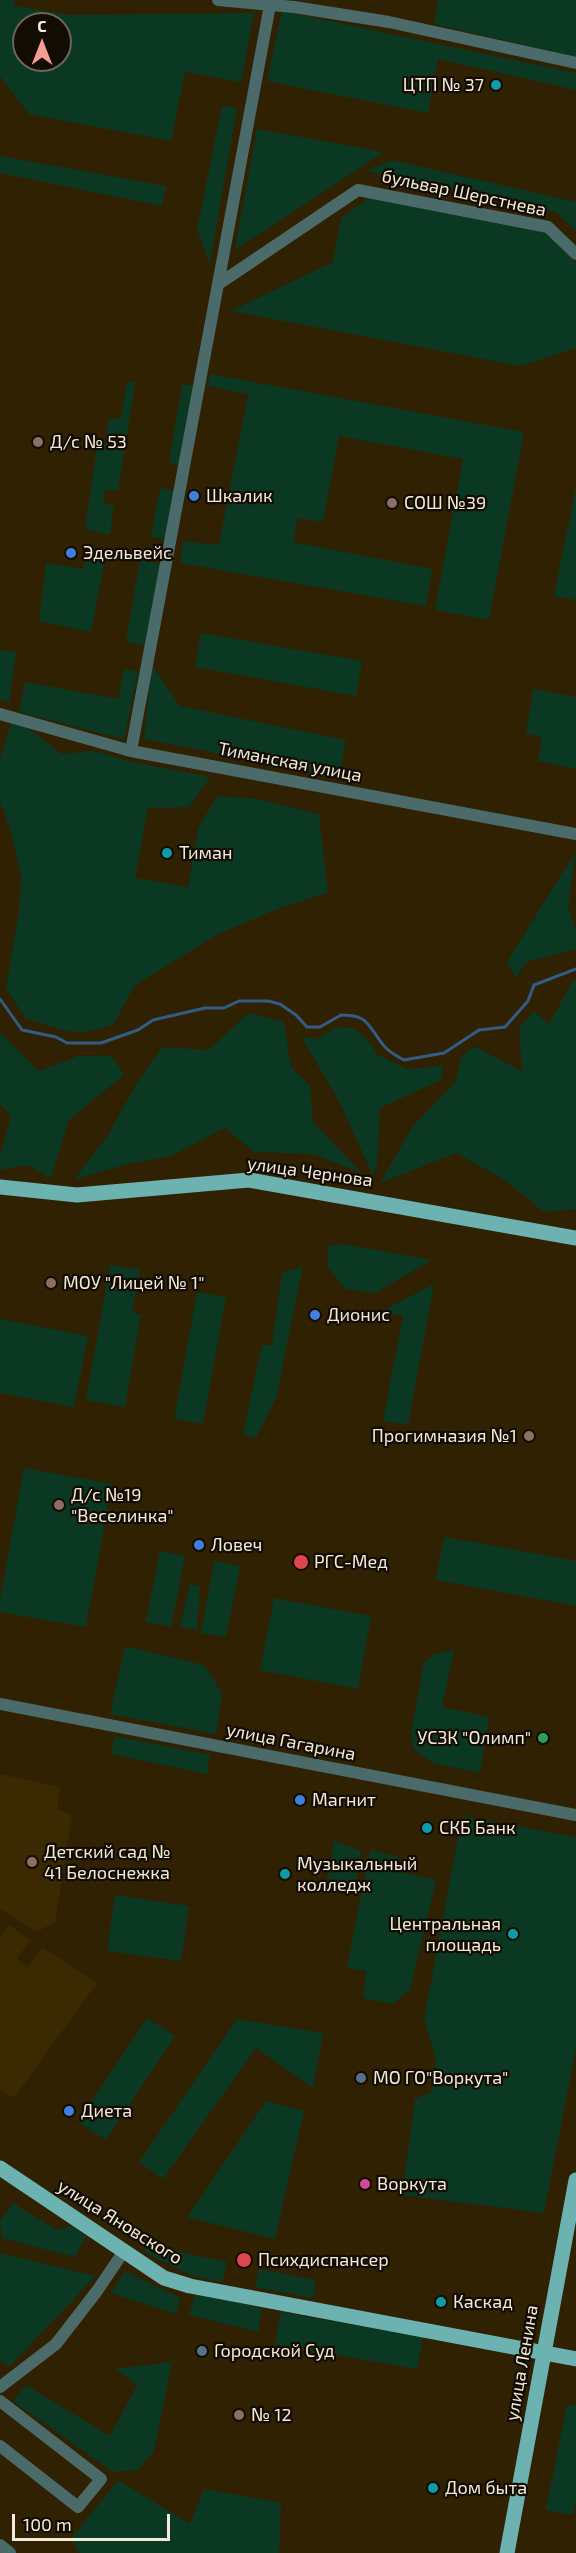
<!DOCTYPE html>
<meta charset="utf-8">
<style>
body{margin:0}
#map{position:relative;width:576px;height:2553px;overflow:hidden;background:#302103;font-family:"Exo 2",sans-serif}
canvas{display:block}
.north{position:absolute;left:12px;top:12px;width:60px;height:60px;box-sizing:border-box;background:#120c03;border:2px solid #6c6559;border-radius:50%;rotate:0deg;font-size:16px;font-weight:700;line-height:24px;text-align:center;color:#f3ead9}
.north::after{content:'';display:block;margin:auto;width:21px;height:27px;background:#f59c95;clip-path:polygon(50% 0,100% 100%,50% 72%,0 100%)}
.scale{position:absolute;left:12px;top:2514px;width:158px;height:27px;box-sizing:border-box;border:3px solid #f3ead9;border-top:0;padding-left:8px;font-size:18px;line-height:21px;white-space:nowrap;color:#f3ead9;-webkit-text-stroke:4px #120c03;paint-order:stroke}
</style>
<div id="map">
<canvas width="576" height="2553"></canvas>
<div class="north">С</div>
<div class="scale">100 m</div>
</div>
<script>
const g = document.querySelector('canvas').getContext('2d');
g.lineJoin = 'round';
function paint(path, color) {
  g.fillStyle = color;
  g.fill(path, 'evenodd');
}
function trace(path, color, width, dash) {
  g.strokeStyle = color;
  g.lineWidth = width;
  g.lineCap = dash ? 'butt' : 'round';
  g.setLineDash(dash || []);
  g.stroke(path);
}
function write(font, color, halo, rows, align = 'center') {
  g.font = font + ' "Exo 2",sans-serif';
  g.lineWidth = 4.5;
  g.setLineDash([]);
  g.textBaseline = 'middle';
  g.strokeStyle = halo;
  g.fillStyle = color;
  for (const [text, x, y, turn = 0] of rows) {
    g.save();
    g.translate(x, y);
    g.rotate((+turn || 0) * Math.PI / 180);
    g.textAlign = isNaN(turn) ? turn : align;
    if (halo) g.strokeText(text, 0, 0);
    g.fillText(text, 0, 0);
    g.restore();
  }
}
const built = new Path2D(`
 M0,1774l60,13 -3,22 15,6 -17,107 -18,10 -37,-23z
 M9,1925l21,15 -13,19 11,8 14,-20 55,36 -83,115 -14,-9v-150z`);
const green = new Path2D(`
 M0,0h14v6l55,9 185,-2 -13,69 -56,-10 -14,69 -142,-27 -29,-38zM24,24h36v36h-36z
 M438,0h138v57l-142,-33z
 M282,11l294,62v17l-138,-31 -10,54 -161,-32z
 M222,106l15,2 -27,156 -13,-34z
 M257,129l127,23 -149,98z
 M0,156l166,30 -4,20 -162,-33z
 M392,160l184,42v29l-20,-19 -190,-41z
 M369,198l177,33 30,32v85l-56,18 -289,-55 102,-49 8,-44z
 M210,374l314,58 -35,188 -54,-10 28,-151 -124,-23 -16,86 -25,-4 -5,24 139,27 -6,37 -246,-43 3,-22 36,4 29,-151 -40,-8z
 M127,381l8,1 -17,109 -13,-2 -2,14 11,3 -4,29 -25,-6 12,-82 8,-2 4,-27 12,1z
 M182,384l12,2 -13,79 -12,-2z
 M576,487v113l-22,-4z
 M160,488l17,3 -9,49 -17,-3z
 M87,547l20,2 -16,83 -52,-11 7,-58 37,6z
 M140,560l21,4 -14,82 -21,-4z
 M201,633l161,28 -6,35 -161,-29z
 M0,650l16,2 -7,50 -9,-2z
 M152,665l28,41 166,34 -7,37 -195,-38z
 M124,669l14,3 -14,67 -105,-27 6,-30 93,17z
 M533,689l43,8v72l-38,-8 4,-23 -16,-5z
 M13,717l49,37 32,-3 37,11 79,15 -21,30 -41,1 -13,70 53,9 10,-59 19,-32 41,3 61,15 9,79 -46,14 -64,27 -84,52 -20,38c-39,15 -52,6 -89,-6l-19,-30 13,-78 2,-35 -11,-47 -10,-27v-42z
 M576,851l-8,55 8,24v19l-49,13 -11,16 -9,-16z
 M573,980l3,2v227l-32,3 -41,-33 -47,-26 -76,30 33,-57 42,-43 6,-26 13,-11 48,25 -3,-43 15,-17 15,13z
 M248,1013l36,9 7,45 19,19 3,36 49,51 -49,-19 -59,-2 -29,-24 -54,28 -44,8 -53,16 34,-45 29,-52 25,-36 47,3z
 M336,1027l17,1 14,11 11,16 29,14 36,-3 -2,14 -61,28 -3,56 -4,12 -33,-73 -39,-67 16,3z
 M0,1033l39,38 39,-15h34l12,19 -55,45 -18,58 -24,-13 -27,5v-15l11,-39 -11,-12z
 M343,1244l89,16 -57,33 -30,-4 -17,-22v-21z
 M110,1265l30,5 -8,42 9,3 -16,92 -39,-7z
 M303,1266l-27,132 -20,40 -13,-4 19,-89h10l10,-72z
 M434,1284l-26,141 -25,-4 20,-105 -23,-4z
 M197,1292l29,5 -23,127 -29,-5z
 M0,1319l88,17 -14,71 -74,-14z
 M24,1468l88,16 -26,143 -86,-15v-13z
 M444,1537l132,24v45l-140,-26z
 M160,1551l25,5 -14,71 -25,-5z
 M214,1561l26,5 -14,71 -25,-4z
 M190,1584l10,2 -3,44 -17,-3z
 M274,1598l97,18 -13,73 -98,-19z
 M125,1646l79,19 18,28 -6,41 -106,-20z
 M454,1650l-12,57 47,10 -9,56 -48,-10 -19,-14 -2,-16 13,-71 11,-8z
 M115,1736l95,19 -3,19 -96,-20z
 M462,1816l114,21v211l-32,165 -142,-18 13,-96 17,-7 4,-32 -12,-41z
 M334,1841l27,10 -5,33 -9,6 -21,-5z
 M370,1850l29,7 -2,14 39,9 -26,110 -17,14 -30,-6 3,-27 -19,-3z
 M115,1895l74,11 -8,55 -74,-10z
 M147,2018l28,18 -69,104 -28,-18z
 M237,2019l86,14 -10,55 -57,-40 -93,131 -24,-17z
 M266,2101l38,10 -29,128 -88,-22z
 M13,2203l44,27 15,-4 14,10 -11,21 -73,-19 -2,-17z
 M146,2245l81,17 -5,20 -32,-7 -46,-23z
 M0,2253l96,23 -87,91 -9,-7z
 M259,2269l57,11 -3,18 -58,-11z
 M125,2271l55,27 -4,16 -65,-21z
 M196,2293l66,15 -4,24 -69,-17z
 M281,2312l142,25 -6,32 -142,-25z
 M172,2362l-18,89 -16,19 -25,2 -100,-71 13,-16 84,51 27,-51 -22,-16z
 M567,2404l9,2v93l-3,16 -27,-5z
 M118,2480l72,44 14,-35 77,14 -2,50h-199l-9,-14z`);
const stream = new Path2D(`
 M0,999l22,31 34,7 11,6h34l37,-13 15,-10 52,-12h19l15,-7h29l12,3 16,11 11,12h13l21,-12c27,0 26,9 40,27 5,8 15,14 23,18l40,-7 35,-23 26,-3 23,-26 6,-16 42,-16`);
const minor = new Path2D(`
 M218,0l76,7 95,15 187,41
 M220,283l138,-93 190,37 28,27
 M0,714l131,37 445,83
 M131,751l139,-746
 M0,1704l576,111
 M0,2387l56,-43 41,-53 27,-40
 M0,2401l101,78 -23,28 -78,-61
 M0,2545l10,8`);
const major = new Path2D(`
 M0,1187l77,8 172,-15 327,58
 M0,2168l164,110 26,8 386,73
 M507,2553l69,-373`);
const markers = [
 [496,85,6,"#0f9aa8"],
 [38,442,6,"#8d6e63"],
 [194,496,6,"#3f7fe0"],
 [392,503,6,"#8d6e63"],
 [71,553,6,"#3f7fe0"],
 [167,853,6,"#0f9aa8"],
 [51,1283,6,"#8d6e63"],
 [315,1315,6,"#3f7fe0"],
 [529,1436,6,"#8d6e63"],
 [59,1505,6,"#8d6e63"],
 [199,1545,6,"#3f7fe0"],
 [301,1562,8,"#e0444e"],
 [543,1738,6,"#2e9e5b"],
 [300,1800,6,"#3f7fe0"],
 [427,1828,6,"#0f9aa8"],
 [32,1862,6,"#8d6e63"],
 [285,1874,6,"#0f9aa8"],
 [513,1934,6,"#0f9aa8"],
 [361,2078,6,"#5c6f8a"],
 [69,2111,6,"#3f7fe0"],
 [365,2184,6,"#d1479c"],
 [244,2260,8,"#e0444e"],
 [441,2302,6,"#0f9aa8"],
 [202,2351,6,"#5c6f8a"],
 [239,2415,6,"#8d6e63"],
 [433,2488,6,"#0f9aa8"]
];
const poiNames = [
 ["ЦТП № 37",484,85,"right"],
 ["Д/с № 53",50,442],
 ["Шкалик",206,496],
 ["СОШ №39",404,503],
 ["Эдельвейс",83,553],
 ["Тиман",179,853],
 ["МОУ \"Лицей № 1\"",63,1283],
 ["Дионис",327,1315],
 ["Прогимназия №1",517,1436,"right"],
 ["Д/с №19",71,1495],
 ["\"Веселинка\"",71,1516],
 ["Ловеч",211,1545],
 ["РГС-Мед",314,1562],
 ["УСЗК \"Олимп\"",531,1738,"right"],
 ["Магнит",312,1800],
 ["СКБ Банк",439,1828],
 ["Детский сад №",44,1852],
 ["41 Белоснежка",44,1873],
 ["Музыкальный",297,1864],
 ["колледж",297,1885],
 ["Центральная",501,1924,"right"],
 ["площадь",501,1945,"right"],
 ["МО ГО\"Воркута\"",373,2078],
 ["Диета",81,2111],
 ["Воркута",377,2184],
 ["Психдиспансер",258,2260],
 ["Каскад",453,2302],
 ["Городской Суд",214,2351],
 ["№ 12",251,2415],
 ["Дом быта",445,2488]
];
const streetNames = [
 ["бульвар Шерстнева",464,193,12],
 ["Тиманская улица",290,762,11],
 ["улица Чернова",310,1172,8],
 ["улица Гагарина",291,1742,11],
 ["улица Яновского",120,2222,32],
 ["улица Ленина",522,2363,-80]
];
paint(built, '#3b2901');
paint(green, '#0b3822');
trace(stream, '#315c86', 3);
trace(minor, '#4a6b6a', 12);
trace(major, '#6bb2b0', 15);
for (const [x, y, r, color] of markers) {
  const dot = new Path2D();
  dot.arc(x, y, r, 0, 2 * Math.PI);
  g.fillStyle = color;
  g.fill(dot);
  trace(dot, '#120c03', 2);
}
write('18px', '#f3ead9', '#120c03', poiNames, 'left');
write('18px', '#f3ead9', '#120c03', streetNames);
</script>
